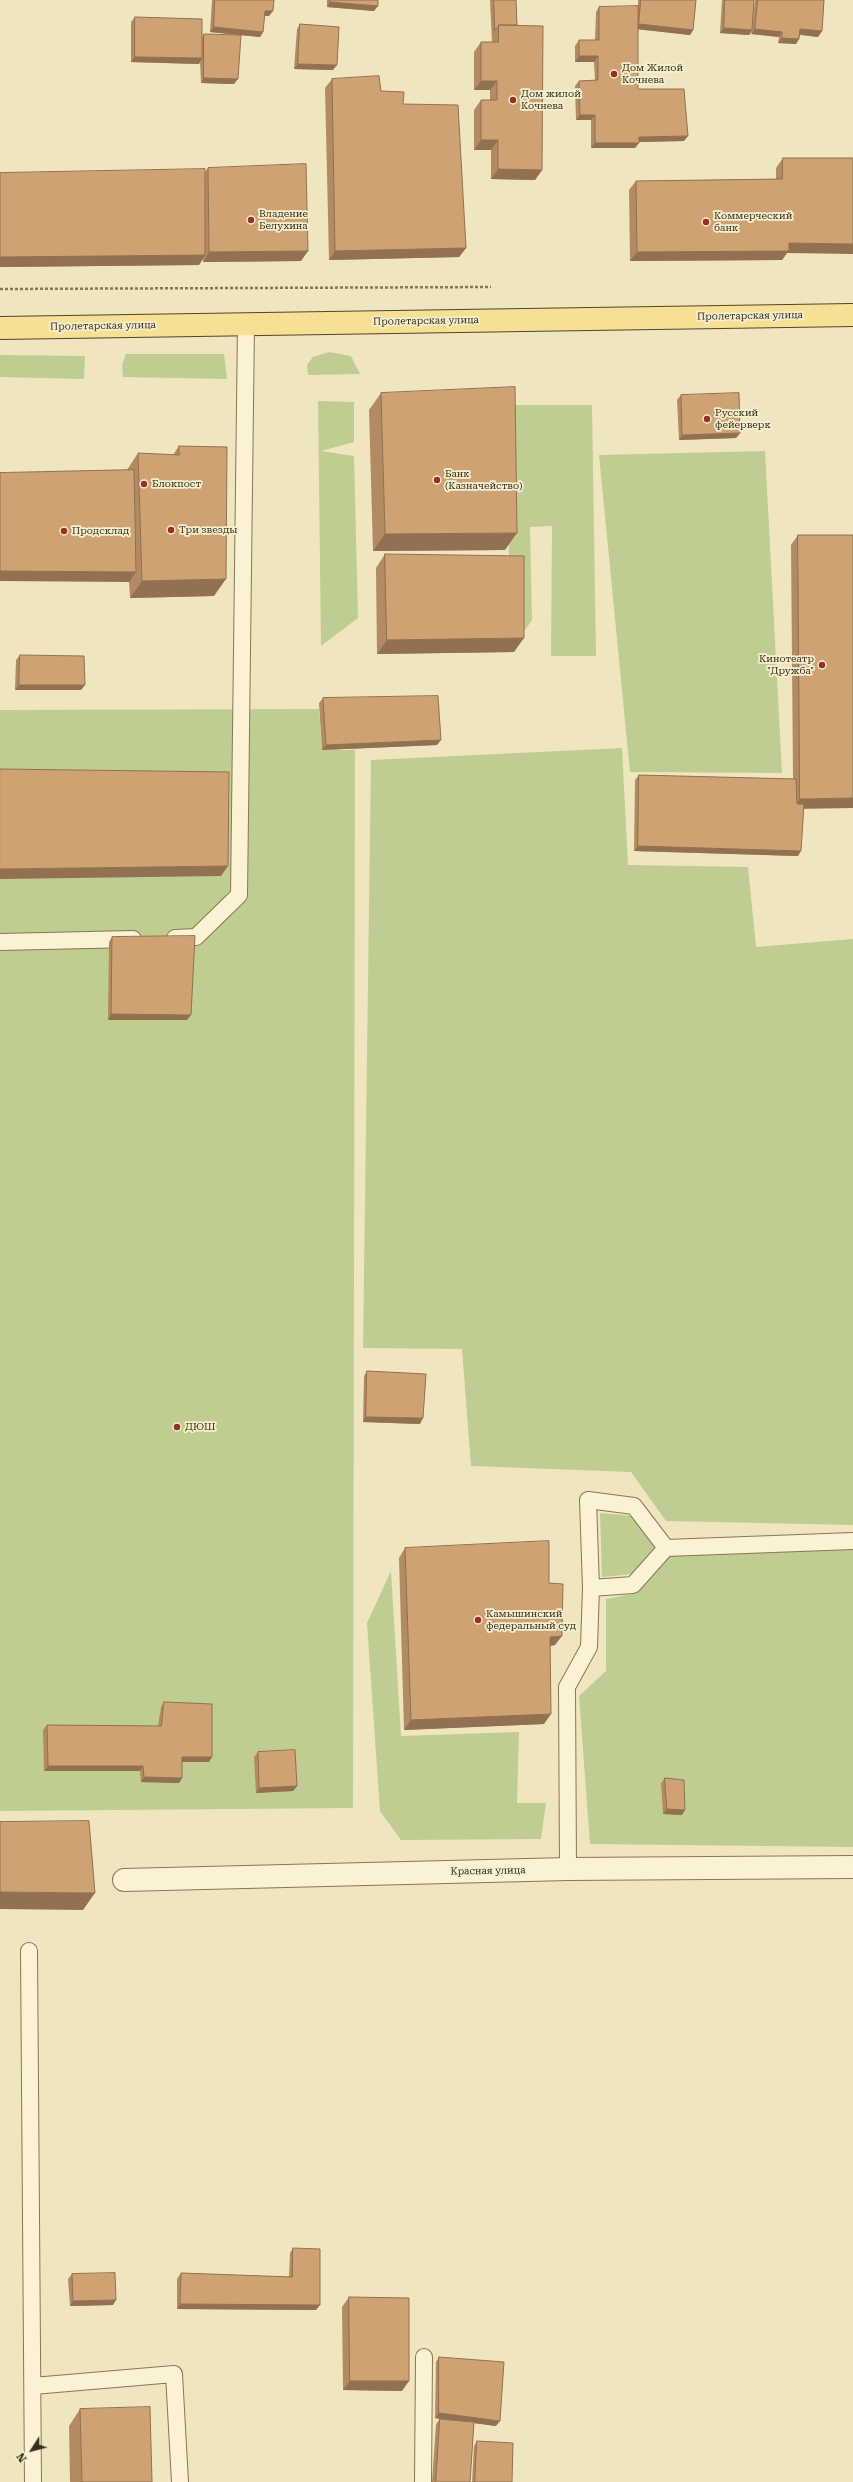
<!DOCTYPE html>
<meta charset="utf-8">
<style>
body{margin:0}
#map{position:relative;width:853px;height:2482px;overflow:hidden;background:#efe6bf;font-family:"Roboto Serif",serif}
canvas{display:block}
.north{position:absolute;left:12px;top:2430px;width:40px;height:40px;-webkit-text-stroke:3px #f6efce;paint-order:stroke;rotate:234deg;font-size:11px;font-weight:700;line-height:16px;text-align:center;color:#372c1c}
.north::after{content:'';display:block;margin:auto;width:14px;height:18px;background:#372c1c;clip-path:polygon(50% 0,100% 100%,50% 72%,0 100%)}
</style>
<div id="map">
<canvas width="853" height="2482"></canvas>
<div class="north">N</div>
</div>
<script>
const g = document.querySelector('canvas').getContext('2d');
g.lineJoin = 'round';
function paint(path, color) {
  g.fillStyle = color;
  g.fill(path, 'evenodd');
}
function trace(path, color, width, dash) {
  g.strokeStyle = color;
  g.lineWidth = width;
  g.lineCap = dash ? 'butt' : 'round';
  g.setLineDash(dash || []);
  g.stroke(path);
}
function write(font, color, halo, rows, align = 'center') {
  g.font = font + ' "Roboto Serif",serif';
  g.lineWidth = 3.5;
  g.setLineDash([]);
  g.textBaseline = 'middle';
  g.strokeStyle = halo;
  g.fillStyle = color;
  for (const [text, x, y, turn = 0] of rows) {
    g.save();
    g.translate(x, y);
    g.rotate((+turn || 0) * Math.PI / 180);
    g.textAlign = isNaN(turn) ? turn : align;
    if (halo) g.strokeText(text, 0, 0);
    g.fillText(text, 0, 0);
    g.restore();
  }
}
const green = new Path2D(`
 M329,352l22,4 9,18 -52,1 -1,-10 6,-8z
 M126,354h98l3,25 -104,-2 -1,-12z
 M0,355l85,1 -1,23 -84,-2z
 M318,401l36,1v40l-33,9 33,5 4,162 -37,28z
 M507,405h85l4,251h-45l1,-130 -22,1 2,93 -12,17 -10,3z
 M765,451l17,322 -152,-1 -31,-317z
 M319,709l3,41h33l-2,1058 -353,3v-1101z
 M622,748l6,117 120,2 8,80 97,-8v586l-187,-4 -35,-49 -160,-6 -9,-117 -99,-1 8,-588z
 M600,1513l33,3 25,35 -25,23 -31,3z
 M853,1545v302l-263,-3 -11,-148 27,-25v-72l31,-6 30,-39z
 M391,1571l10,165 118,-4 -2,71h29l-5,36 -140,1 -21,-29 -13,-188z`);
const path = new Path2D(`
 M0,289l491,-2`);
const lane = new Path2D(`
 M175,938l21,-1 43,-42 7,-571
 M0,942l133,-3
 M591,1588l-3,-88 46,6 32,42
 M568,1869l-1,-182 22,-40 2,-59 42,-3 33,-37 187,-7
 M29,1951l4,531
 M33,2386l141,-12 6,108
 M423,2482l1,-125`);
const street = new Path2D(`
 M124,1880l444,-11 285,-2`);
const primary = new Path2D(`
 M0,328l853,-13`);
const wall = new Path2D(`
 M212,0h62l-5,16h-4l-2,16 -3,5 -50,-5z
 M327,0h51l-4,11 -47,-4z
 M490,0h26l1,25 25,145 -7,10 -44,-1v-29h-17v-40l7,-10h9v-10h-16v-38l7,-10h11z
 M638,0h58l-3,30 -3,5 -52,-6v60l46,52 -45,1v1l-4,5h-44v-28h-15l-1,-34 4,-5 16,-1 -1,-18h-19v-16l4,-6h16l1,-28 3,-5h39z
 M722,0h32l-1,20 2,-20h69l-2,31 -4,6 -18,-2 -4,9 -18,-1 1,-6 -28,-3 1,-3 -3,4 -29,-2z
 M135,17l67,20 2,-3 30,50 -33,-1 -1,-22 -1,3 -68,-2v-40z
 M300,24l33,46 -39,-1 3,-40z
 M332,79l49,12 22,13 63,144 -7,9 -130,3 -4,-172z
 M783,158l4,95 -5,7 -152,1 -1,-71 7,-9 140,-2v-11z
 M208,168l93,93 -98,1v-3l-4,6 -199,2v-94l205,-1z
 M381,393l124,157 -132,1 -4,-141z
 M681,395l59,38 -4,5 -57,2 -2,-40z
 M179,446l35,150 -84,2 -1,-17h-129v-108l127,-3 11,-17 35,2z
 M798,535l5,274 -5,47 -164,-5 1,-71 4,-5 154,4 -2,-234z
 M385,554l129,98 -137,2 -1,-86z
 M20,655l61,35h-66l1,-30z
 M323,698l114,47 -115,5 -3,-47z
 M112,937l75,83h-79l1,-78z
 M367,1371l53,53 -57,-2 1,-46z
 M405,1548l144,35 6,62 -5,1 -6,78 -140,6 -5,-172z
 M164,1702l45,60h-27v16l-3,5 -38,-1 -1,-11h-96l-1,-41 4,-5 111,1 3,-19z
 M258,1752l39,34 -4,5 -37,2 -2,-36z
 M665,1778l17,37 -19,-1 -2,-31z
 M293,2248l23,62 -139,-1v-30l4,-6 108,4 1,-24z
 M72,2274l41,31 -43,1 -2,-27z
 M349,2297l53,94 -59,-1 -1,-83z
 M439,2357l57,69 -22,-3 -4,59h-38l4,-58 4,-5 -5,-1 1,-56z
 M80,2409l72,73h-82l-1,-56z
 M477,2441l35,41h-40l2,-36z`);
const shadedWall = new Path2D(`
 M330,2l48,4 -4,5 -47,-4z
 M265,11h8l-4,5h-8z
 M639,24l54,6 -3,5 -55,-6z
 M214,27l49,5 -3,5 -50,-5z
 M724,28l28,2 -3,5 -29,-2z
 M755,29l27,3 -3,5 -28,-3z
 M800,29l22,2 -4,6 -21,-3z
 M782,38l17,1 -3,5 -18,-1z
 M579,56h19l-4,6h-19z
 M135,57l67,1 -3,6 -68,-2z
 M298,64l39,1 -4,5 -39,-1z
 M204,78l34,1 -4,5 -33,-1z
 M481,81h16l-7,9h-16z
 M580,115h15l-4,5h-15z
 M688,136l-4,5 -49,1 4,-5z
 M481,140h17l-7,10h-17z
 M595,143h44l-4,5h-44z
 M498,169l44,1 -7,10 -44,-1z
 M789,243l64,1v10l-66,-1 -5,7 -152,1 7,-9z
 M466,248l-7,9 -130,3 6,-9z
 M308,251l-7,10 -98,1 6,-10z
 M205,255l-6,10 -199,2v-10z
 M740,433l-4,5 -57,2 3,-5z
 M517,533l-12,17 -132,1 12,-17z
 M0,571l136,1 -7,10 -129,-1z
 M226,579l-12,17 -84,2 12,-17z
 M524,638l-10,14 -137,2 10,-14z
 M19,685h66l-4,5h-66z
 M441,740l-4,5 -115,5 4,-5z
 M853,798v10l-60,1 7,-10z
 M638,846l163,5 -3,5 -164,-5z
 M228,866l-7,10 -221,3v-10z
 M111,1014l80,1 -4,5h-79z
 M366,1417l57,1 -3,6 -57,-2z
 M562,1636l-7,9 -12,2 7,-10z
 M551,1714l-7,10 -140,6 7,-10z
 M182,1757h30l-3,5h-31z
 M48,1766h95l-3,5h-96z
 M144,1777l38,1 -3,5 -38,-1z
 M297,1786l-4,5 -37,2 3,-5z
 M667,1809l18,1 -3,5 -19,-1z
 M0,1892l95,1 -12,17 -83,-1z
 M116,2300l-3,5 -43,1 3,-5z
 M180,2304l140,1 -4,5 -139,-1z
 M350,2381h59l-7,10 -59,-1z
 M439,2413l61,8 -4,5 -61,-8z`);
const building = new Path2D(`
 M215,0h59l-1,11h-8l-2,21 -49,-5z
 M330,0h48v6l-48,-4z
 M494,0h22l1,25h-18l-4,5z
 M641,0h55l-3,30 -54,-6z
 M725,0h29l-2,30 -28,-2z
 M758,0h66l-2,31 -22,-2 -1,10 -17,-1v-6l-27,-3z
 M638,6v83h46l4,47 -49,1v6h-44v-28h-15l-1,-34 19,-1v-24h-19v-16h20v-33z
 M135,17l67,2v39l-67,-1z
 M300,24l39,3 -2,38 -39,-1z
 M499,25l44,1 -1,144 -44,-1v-29h-17v-40h16v-19h-16v-39h17z
 M204,34l37,1 -3,44 -34,-1z
 M379,76l2,15 23,1 -1,12 55,1 8,143 -131,3 -3,-172z
 M783,158h70v86l-64,-1v8l-152,1 -1,-71 146,-2z
 M306,164l2,87 -99,1 -1,-84z
 M205,169v86l-205,2v-84z
 M515,387l2,146 -132,1 -4,-141z
 M739,393l1,40 -58,2 -1,-40z
 M179,446l48,1 -1,132 -84,2 -4,-128 41,2z
 M134,470l2,102 -136,-1v-98z
 M798,535h55v263l-53,1z
 M385,554l139,2v82l-137,2z
 M20,655l64,1 1,29h-66z
 M438,696l3,44 -115,5 -3,-47z
 M0,769l229,3 -1,94 -228,3z
 M639,775l157,4 1,25h7l-3,47 -163,-5z
 M195,936l-4,79 -80,-1 1,-77z
 M367,1371l59,3 -3,44 -57,-1z
 M549,1541v42l14,1 -1,52 -12,1 1,77 -140,6 -6,-172z
 M164,1702l48,2v53h-30v21l-38,-1 -1,-11h-95l-1,-41 114,1z
 M295,1750l2,36 -38,2 -1,-36z
 M665,1778l19,2 1,30 -18,-1z
 M89,1821l6,72 -95,-1v-70z
 M293,2248l27,1v56l-140,-1 1,-31 111,4z
 M115,2273l1,27 -43,1 -1,-27z
 M349,2297l60,1v83h-59z
 M439,2357l65,5 -4,59 -61,-8z
 M150,2407l2,75h-70l-2,-73z
 M440,2419l34,3 -4,60h-34z
 M477,2441l36,2 -1,39h-37z`);
const markers = [
 [614,74,4,"#993025"],
 [513,100,4,"#993025"],
 [251,220,4,"#993025"],
 [706,222,4,"#993025"],
 [707,419,4,"#993025"],
 [437,480,4,"#993025"],
 [144,484,4,"#993025"],
 [171,530,4,"#993025"],
 [64,531,4,"#993025"],
 [822,665,4,"#993025"],
 [177,1427,4,"#993025"],
 [478,1620,4,"#993025"]
];
const poiNames = [
 ["Дом Жилой",622,68],
 ["Кочнева",622,80],
 ["Дом жилой",521,94],
 ["Кочнева",521,106],
 ["Владение",259,214],
 ["Белухина",259,226],
 ["Коммерческий",714,216],
 ["банк",714,228],
 ["Русский",715,413],
 ["фейерверк",715,425],
 ["Банк",445,474],
 ["(Казначейство)",445,486],
 ["Блокпост",152,484],
 ["Три звезды",179,530],
 ["Продсклад",72,531],
 ["Кинотеатр",814,659,"right"],
 ["\"Дружба\"",814,671,"right"],
 ["ДЮШ",185,1427],
 ["Камышинский",486,1614],
 ["федеральный суд",486,1626]
];
const streetNames = [
 ["Пролетарская улица",750,316,-1],
 ["Пролетарская улица",426,321,-1],
 ["Пролетарская улица",103,326,-1],
 ["Красная улица",488,1871,-1]
];
paint(green, '#c0cd92');
trace(lane, '#887657', 18);
trace(street, '#887657', 24);
trace(primary, '#55432b', 24);
trace(path, '#887657', 2.5, [3, 2]);
trace(lane, '#faf2d2', 16);
trace(street, '#faf2d2', 22);
trace(primary, '#f5e094', 22);
paint(wall, '#b28b63');
paint(shadedWall, '#917150');
paint(building, '#cfa273');
trace(building, '#917150', 1);
for (const [x, y, r, color] of markers) {
  const dot = new Path2D();
  dot.arc(x, y, r, 0, 2 * Math.PI);
  g.fillStyle = color;
  g.fill(dot);
  trace(dot, '#f6efce', 1.5);
}
write('10px', '#372c1c', '#f6efce', poiNames, 'left');
write('10px', '#372c1c', '#f6efce', streetNames);
</script>
